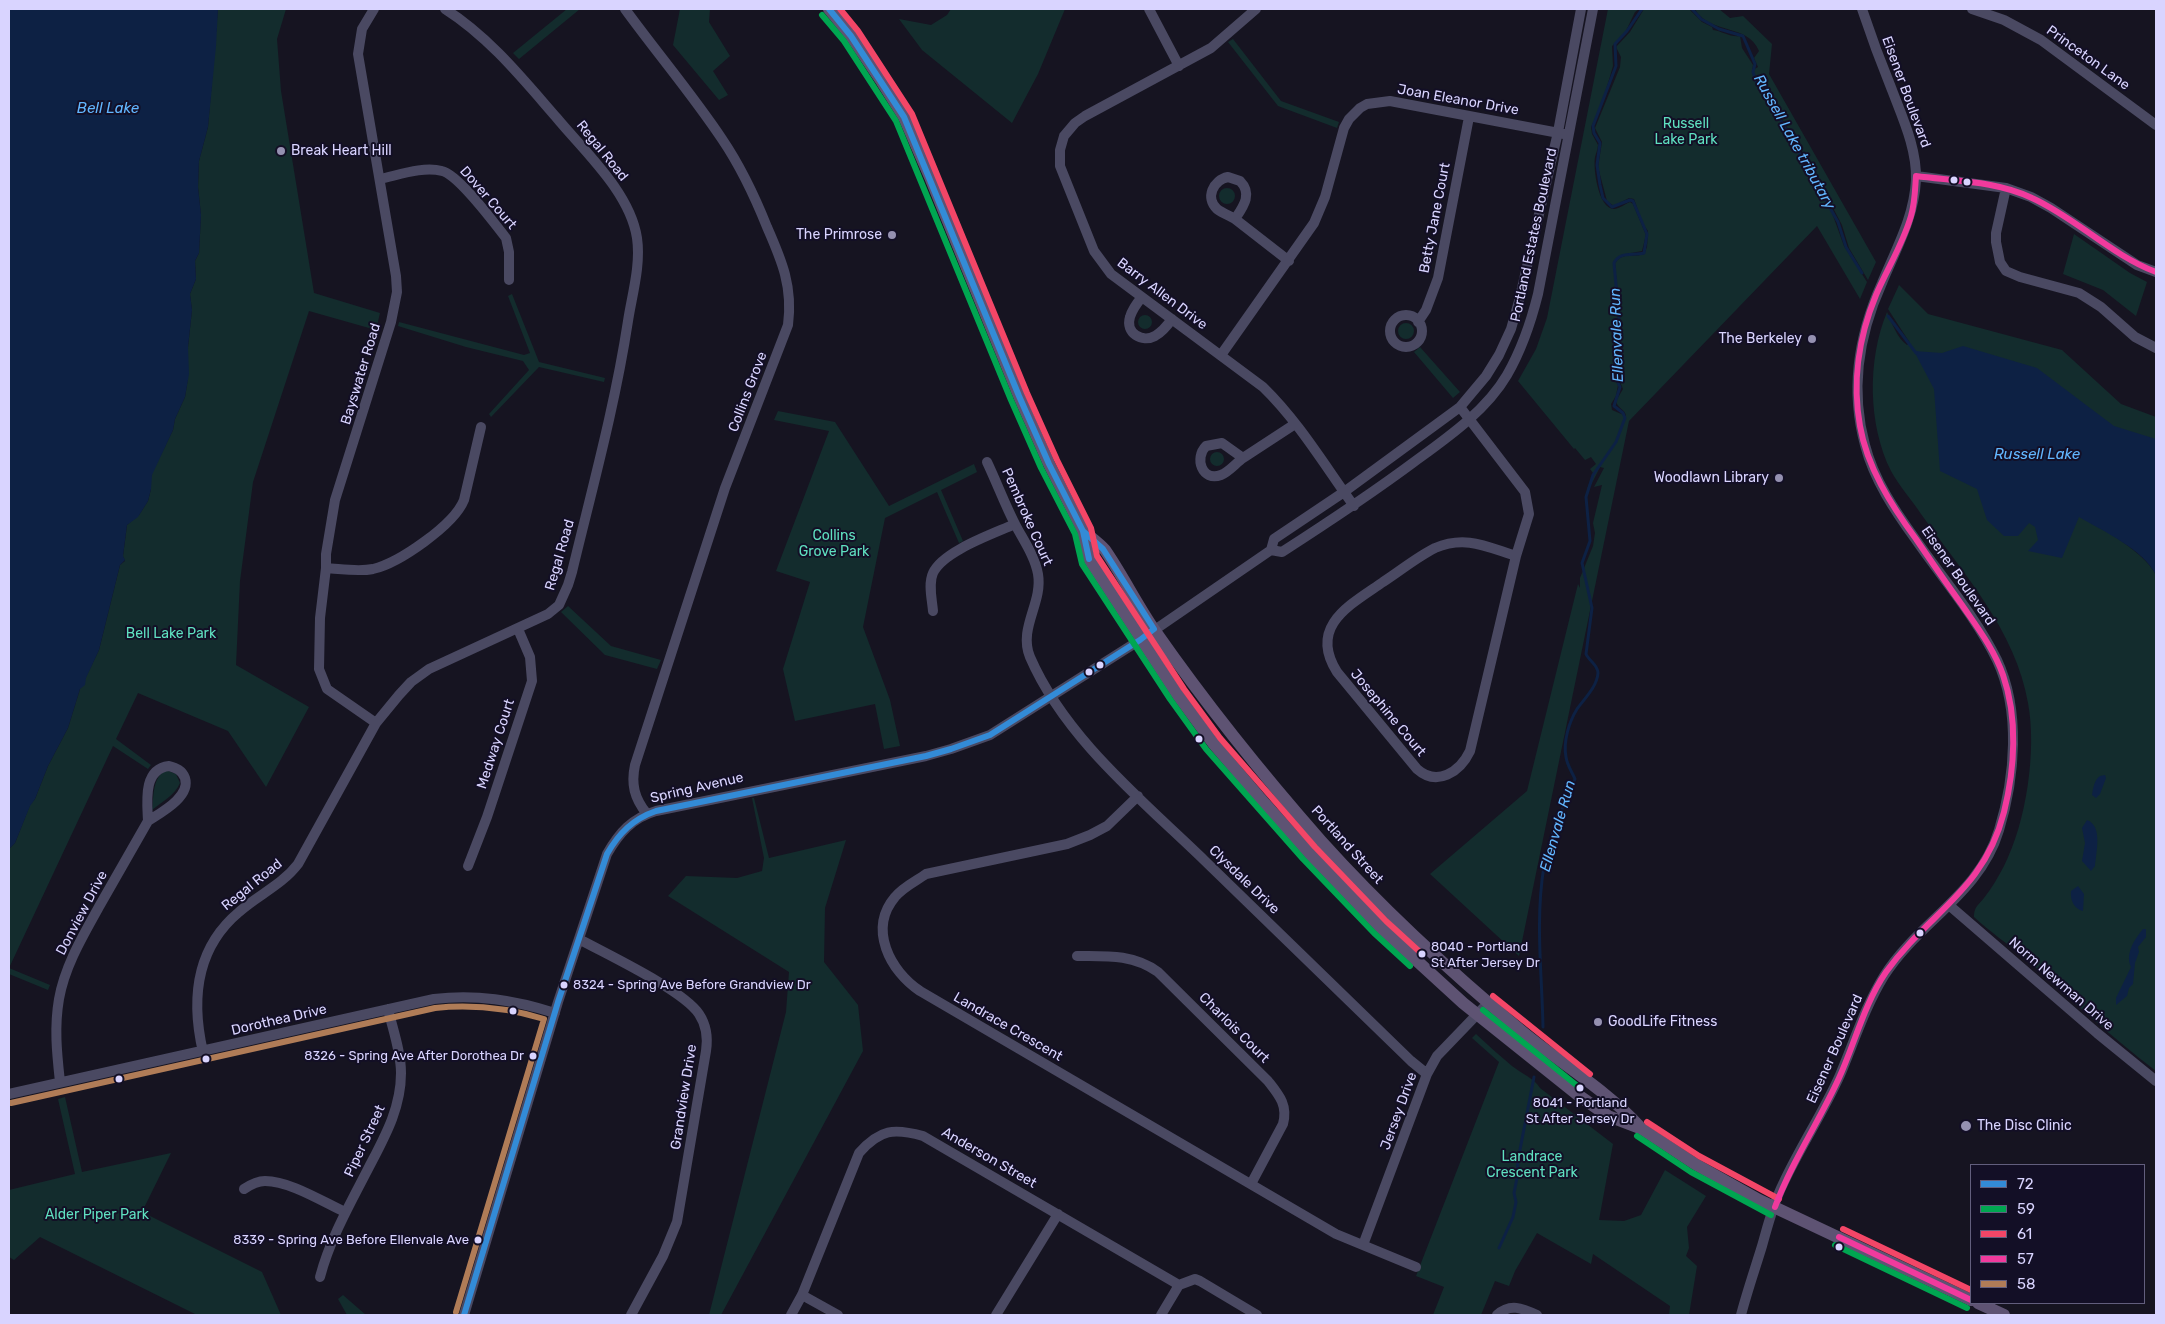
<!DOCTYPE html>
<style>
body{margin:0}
#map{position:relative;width:2165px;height:1324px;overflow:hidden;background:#161421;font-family:Rubik,sans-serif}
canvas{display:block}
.frame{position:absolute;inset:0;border:10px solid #d9d4ff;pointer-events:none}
.legend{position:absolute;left:1970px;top:1164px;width:175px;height:140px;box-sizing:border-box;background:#130f26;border:1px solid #625e7d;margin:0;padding:6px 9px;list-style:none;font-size:15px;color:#d9d4ff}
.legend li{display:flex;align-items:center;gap:10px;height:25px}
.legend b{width:25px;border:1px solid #625e7d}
</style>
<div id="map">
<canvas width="2165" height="1324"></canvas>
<div class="frame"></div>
<ul class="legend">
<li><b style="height:6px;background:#338bd7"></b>72</li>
<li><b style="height:6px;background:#00a651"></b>59</li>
<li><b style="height:6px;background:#f34667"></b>61</li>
<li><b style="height:6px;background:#f13a9d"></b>57</li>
<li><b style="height:6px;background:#b07c57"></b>58</li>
</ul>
</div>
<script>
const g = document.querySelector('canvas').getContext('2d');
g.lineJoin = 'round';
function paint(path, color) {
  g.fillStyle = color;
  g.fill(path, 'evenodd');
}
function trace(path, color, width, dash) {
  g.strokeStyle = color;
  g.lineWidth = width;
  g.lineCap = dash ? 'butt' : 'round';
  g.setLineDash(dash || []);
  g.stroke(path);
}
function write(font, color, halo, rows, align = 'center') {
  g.font = font + ' Rubik,sans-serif';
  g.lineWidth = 4;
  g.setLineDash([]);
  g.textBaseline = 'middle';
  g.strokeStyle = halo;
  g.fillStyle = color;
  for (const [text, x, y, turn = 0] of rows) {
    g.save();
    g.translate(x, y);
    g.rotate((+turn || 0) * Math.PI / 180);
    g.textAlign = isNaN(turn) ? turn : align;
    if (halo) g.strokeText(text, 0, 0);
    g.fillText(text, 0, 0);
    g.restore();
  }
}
const green = new Path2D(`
 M218,9h68l-9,30 4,52 33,202 66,20 -4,17 -67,-19 -56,171 -13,99 -4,84 73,42 -43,80 -38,-56 -90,-38 -22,46 35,26 -3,4 -35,-23 -104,222 41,17 -2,5 -39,-16v-125l6,-6 15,-38 5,-6 13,-33 20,-38 12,-39 19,-39 21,-85 5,-4 -2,-5 4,-31 12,-10 9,-14 3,-12v-14l22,-45 2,-11 10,-22 3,-19v-31l4,-37 -2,-16 6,-15 -1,-18 4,-8 2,-38 -3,-28 1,-26 9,-34z
 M567,9h13l-61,50 -6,-6z
 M680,9h30l-1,13 21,34 -17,15 15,24 -9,5 -46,-55z
 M951,9h114l-27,65 -26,49 -90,-73 -23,-31 32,6 16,-10z
 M1608,9h31l-4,3 -11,23 -12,11 1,20 -11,38 -11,23 1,7 6,11c0,4 -2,8 -3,12 -2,11 3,53 20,52 5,-1 10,-5 15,-7l3,2 13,31 -4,16 -21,4 -8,8 4,28 1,29 -4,11 2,13 -3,32 5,9 -2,11 -5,8 1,6 14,6c0,-6 -9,-8 -10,-15l7,-12 -5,-12 -1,-20v-21l3,-18 -5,-55c8,-12 20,-5 29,-9l3,-7 1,-16 -5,-7 -9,-25 -5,-1 -15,8 -7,-5 -9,-34 4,-25 -7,-14 25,-61 1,-10 -5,-10 14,-15 14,-23h45l13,13 10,5 1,3c9,1 18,8 27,6l2,12 11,17 -1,7 4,10 33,52 13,28 30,51 12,33 23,36 -7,17 -43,-73 -188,195 -110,535 -89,-82 97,-83 51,-207 2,4v-10l13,-32 2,-13 -2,-10 9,-38 -8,2 10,-19 -4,-1 -9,18 -4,4 6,-16 -3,-4 6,-5 -5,-7 -6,3 -10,-12 -1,1 -56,-68 18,-32 11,-31z
 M1695,9h24l11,9 13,-2 29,28 -3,30 107,188 -8,18 -19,-32 -7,-23 -30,-57 -58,-94 -1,-4 5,-3 -4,-9 5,-7c-11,-28 -50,-16 -64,-42z
 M1233,39l48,62 58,21 -2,6 -59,-22 -50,-64z
 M1219 196a8 8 0 1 1 16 0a8 8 0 1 1-16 0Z
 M2074,234l56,39 17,9 -11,34 -33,-26 -40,-16z
 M1899,285l29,29 134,36 59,54 35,13v29l-90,60c25,16 78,44 90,69v496c-46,-35 -88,-74 -131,-113 -17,-14 -35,-26 -51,-41 0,-2 0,-5 1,-7 1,-4 6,-8 9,-12 8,-10 14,-21 20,-32 22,-43 33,-115 24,-163 -12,-72 -65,-130 -107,-189 -9,-14 -22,-28 -30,-43 -23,-46 -24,-111 -4,-159 5,11 10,26 20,33l3,-2 -22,-34z
 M512,294l27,68 66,16 -1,4 -65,-15 -48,50 -2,-3 40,-44 -6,-9 -57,-14 -68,-21 1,-4 125,33 6,-2 -22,-57z
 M1138 322a7 7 0 1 1 14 0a7 7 0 1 1-14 0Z
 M1398 331a8 8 0 1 1 16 0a8 8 0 1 1-16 0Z
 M1420,347l40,45 -7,6 -39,-46z
 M778,411l57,11 54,84 85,-42 3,8 -36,18 22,51 -4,2 -22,-51 -52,26 -22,109 27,73 10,46 -16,3 -9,-45 -80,17 -12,-52 27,-87 -34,-11 53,-140 -55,-11z
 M1210 459a7 7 0 1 1 14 0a7 7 0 1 1-14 0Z
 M568,606l43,40 50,14 -4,9 -52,-14 -44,-43z
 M166,770l10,4 4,9c-5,12 -18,19 -28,27 2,-14 0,-32 14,-40z
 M752,798h2l15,60 77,-18 -21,68 -1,54 34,43 5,46 -142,264h-12l77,-303 3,-40 -121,-76 18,-20 51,2 25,-7 2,-13z
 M1476,1034c12,11 24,22 36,32 9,7 23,13 28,22l73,56 -14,76 25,1 17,-6 24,-45 41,26 -19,31 2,21 -3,8 11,10 -8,49h-20l1,-9 -77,-52 -2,10 -54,-31 -22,38 -6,15 -14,-5 -14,34h-48l11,-28 -28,-11 83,-214 -27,-24z
 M65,1097l17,75 89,-19 -29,59 120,60 19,43h-84l-157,-78 -26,23 -5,-3v-67l66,-16 -17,-75z
 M343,1295l23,20h-19l-9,-16z`);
const water = new Path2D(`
 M9,9h209l-2,37 -8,81 -9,34 -1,26 3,28 -2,38 -4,8 1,18 -6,15 2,16 -4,37 1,27 -4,23 -10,22 -2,11 -21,45 -1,14 -3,12 -10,16 -11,8 -4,31 2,4 -5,5 -21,85 -13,28 -1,7 -5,4 -12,39 -20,38 -13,33 -5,7 -15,37 -6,6z
 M1963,346l74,22 77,58 42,13v136c-12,-25 -53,-44 -77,-58l-17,41 -34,-7 10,-11 -3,-13 -6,-4 -11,13h-14l-17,-16 -10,-31 -37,-18 -6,-82 -20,-38 28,2z
 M2100,776l5,-1 1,3 -6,16 -4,4 -4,-3c1,-6 2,-15 8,-19z
 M2087,820c16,6 9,32 8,46l-4,5 -9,-10 3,-18 -3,-15z
 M2078,886l6,8 -1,17c-9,-2 -13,-11 -12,-20z
 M2143,929h3v8l-8,10 1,5 -4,11 -2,21 -4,4 -2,8 -11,9v-7l15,-31c-6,-13 3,-27 12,-38z`);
const stream = new Path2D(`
 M1692,9l9,10 18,10 24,7 12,28 -2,8 3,9 19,29 63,112 8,25 16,26
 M1888,316l28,37
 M1543,1027c-1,-53 -8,-107 1,-161 5,-30 19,-59 31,-87 -3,-7 -8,-14 -9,-22 -3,-15 3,-35 11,-48 7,-10 20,-22 21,-36 0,-8 -9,-12 -12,-19l6,-46 -10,-45 8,-22 -4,-44 7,-22 23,-33 9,-24 -2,-5 -9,-7 6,-19 -4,-9v-44l3,-16 -5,-55c6,-12 19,-7 30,-10l3,-19 -14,-33 -3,-1 -18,7 -9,-9 -3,-13 -3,-20 3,-22 -6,-10 -1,-7 23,-60 -1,-22 12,-13 15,-22
 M1499,1248l14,-31 3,-15 -2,-9 3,-15 1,-18 16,-83`);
const minor = new Path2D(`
 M374,9l-12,20 -4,25 38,222 1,16 -6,30 -56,178 -9,54v14l-6,50 -1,51 8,20 49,34
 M625,9c32,44 67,85 97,130 19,28 33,58 45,88 15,34 26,60 21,98l-63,163 -90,277c-4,19 -1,33 12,49
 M1149,9l30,57
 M1256,9l-45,39 -126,68 -10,7 -11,13 -4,14v16l34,85 17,23 152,113c36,35 62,79 91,119
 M1972,9l32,11 37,20 115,85
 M1916,176l90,12 25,9 20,11 86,57 19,7
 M1228,177l12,4c13,13 3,26 -5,38 -5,-3 -13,-6 -18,-10 -12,-11 -4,-29 11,-32z
 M380,179c19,-4 43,-13 62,-8 17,4 52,52 64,67l3,14v28
 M2006,188l-10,45v9l4,20 6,9 14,6 59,16 22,14 34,30 21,11
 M1235,219l54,42
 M1142,297c-5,6 -10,13 -12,20 -5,16 12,26 25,19 7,-4 12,-10 17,-17
 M1390 331a16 16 0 1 1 32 0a16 16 0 1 1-32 0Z
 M1418,322l8,-12 12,-32 31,-161
 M1221,355l93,-132 11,-26 19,-69 5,-9 11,-11 7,-4 23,-3 174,33
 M1460,407l65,85 4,22 -13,42c-29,-9 -50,-21 -81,-8 -18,9 -35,23 -52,34 -33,23 -75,44 -46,90l80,97c20,18 43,3 53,-18l46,-195
 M1222,443l21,15c-7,5 -14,14 -22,17 -19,7 -27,-17 -15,-29z
 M1243,458l52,-34
 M987,462c10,21 18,43 29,64 8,15 19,31 22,48 5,29 -20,54 -8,83 35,81 112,143 174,203 69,67 138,134 207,201l16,13
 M1271,550l11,2c45,-29 89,-58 132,-90 33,-24 72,-51 93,-87 15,-26 24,-53 31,-81l55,-285
 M326,568c16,1 32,4 47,1 26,-6 81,-44 91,-69l17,-73
 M933,611c-1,-12 -5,-27 0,-38 10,-22 60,-39 82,-49
 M169,766c7,2 13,4 16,12 6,19 -25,35 -37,43 -1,-20 -5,-52 21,-55z
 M1138,796l-31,30 -17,9 -23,9 -141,30c-10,7 -23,13 -31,23 -27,32 -5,74 25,94l416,243 80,33
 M468,866l19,-49 45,-136 -2,-24 -12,-28
 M1950,906l147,127 59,48
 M579,939c29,16 104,51 120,75 8,12 9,24 7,37l-29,171 -14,34 -32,59
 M1077,956c29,0 56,-2 81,16l110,109c11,14 20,24 15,43l-32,60
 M203,1052c-12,-52 -7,-104 36,-140 19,-17 43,-27 59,-48l78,-141 23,-28 12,-13 18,-13 119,-55 11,-9 9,-20 4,-13c20,-83 43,-166 56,-251 4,-26 13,-56 9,-83 -7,-46 -53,-87 -81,-121 -34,-39 -67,-80 -111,-108
 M60,1082c-3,-28 -6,-54 -1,-83 6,-34 25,-65 41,-94 16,-28 32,-56 48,-84
 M9,1094l425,-95c42,-5 80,1 121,14
 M244,1189c6,-4 14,-8 21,-8 25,0 58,21 80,31
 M1363,1245l64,-171 10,-18 51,-53
 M320,1277c10,-38 30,-73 48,-108 16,-31 33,-60 33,-96 0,-21 -8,-43 -13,-64
 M802,1295l36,20
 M464,1315l94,-313 49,-148c12,-21 25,-36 49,-43l270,-55 25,-7 39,-14 150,-95 131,-90 3,-11 70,-47 116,-85 26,-31 13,-21 12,-26 8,-28 39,-169 23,-123
 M791,1315l11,-20 57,-142c21,-24 35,-25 64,-17l256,149 16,-6 5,2 57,34
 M996,1315l62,-101
 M1161,1315l18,-30
 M1497,1315c13,-12 25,-7 40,0
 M1741,1315c6,-23 14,-46 21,-69 6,-21 11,-42 21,-62 17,-37 40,-71 57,-109 14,-33 25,-68 44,-99 34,-54 96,-82 115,-146 16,-52 22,-119 -2,-170 -21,-43 -54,-81 -81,-120 -21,-29 -42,-60 -51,-95 -15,-55 -6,-111 17,-162 14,-34 32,-65 34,-103 1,-31 -13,-61 -24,-90 -11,-27 -21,-54 -30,-81`);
const major = new Path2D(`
 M829,9l22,27 31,46 22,35 26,60 89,219 30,68 34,67 6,28 88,135 36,49 46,54 50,56 71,74 83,76 115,92 30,21 34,13 53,35 64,36 212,100
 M1083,531c7,6 16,12 22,19 18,26 32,55 50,81 51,73 107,143 166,210 62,69 132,133 203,192 38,31 83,58 115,93
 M1978,1303l26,12`);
const bus1 = new Path2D(`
 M829,9l22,27 53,81 115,279 30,68 34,67 6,28
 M464,1315l94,-313 49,-148c12,-21 26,-35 49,-43l270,-55 25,-7 39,-14 150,-95 14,-11 -51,-80 -20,-18`);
const bus2 = new Path2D(`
 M822,15l22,26 52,80 115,279 30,68 34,66 7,30 88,135 36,50 97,110 71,74 36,33
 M1483,1010l97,78
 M1637,1136l54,36 80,43
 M1835,1245l132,63`);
const bus3 = new Path2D(`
 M840,9l18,22 54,83 115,279 30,67 34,68 6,28 87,133 36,49 95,109 71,74 36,33
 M1493,996l97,78
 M1647,1122l52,34 80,43
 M1843,1229l128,61`);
const bus4 = new Path2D(`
 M1775,1207c17,-46 44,-85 64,-129 16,-35 25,-74 47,-106 43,-60 98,-81 118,-160 11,-44 14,-94 -1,-137 -9,-26 -26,-48 -41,-70 -16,-22 -31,-44 -46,-66 -25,-34 -49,-72 -56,-113 -8,-44 -1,-90 16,-131 11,-26 27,-51 35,-79 4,-13 4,-27 5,-40 38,5 81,5 116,22 44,20 79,57 124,74
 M1839,1237l132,63`);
const bus5 = new Path2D(`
 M11,1103l424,-95c38,-4 73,0 109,11l-88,293`);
const markers = [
 [281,151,5,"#9591b1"],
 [1954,180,4.5,"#d9d4ff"],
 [1967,182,4.5,"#d9d4ff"],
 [892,235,5,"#9591b1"],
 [1812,339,5,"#9591b1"],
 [1779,478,5,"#9591b1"],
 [1100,665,4.5,"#d9d4ff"],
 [1089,672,4.5,"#d9d4ff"],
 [1199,739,4.5,"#d9d4ff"],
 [1920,933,4.5,"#d9d4ff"],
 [1422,954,4.5,"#d9d4ff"],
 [564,985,4.5,"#d9d4ff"],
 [513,1011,4.5,"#d9d4ff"],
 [1598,1022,5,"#9591b1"],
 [533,1056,4.5,"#d9d4ff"],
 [206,1059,4.5,"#d9d4ff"],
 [119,1079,4.5,"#d9d4ff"],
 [1580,1088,4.5,"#d9d4ff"],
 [1966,1126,6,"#9591b1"],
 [478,1240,4.5,"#d9d4ff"],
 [1839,1247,4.5,"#d9d4ff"]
];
const busNames = [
 ["8040 - Portland",1431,947],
 ["St After Jersey Dr",1431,963],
 ["8324 - Spring Ave Before Grandview Dr",573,985],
 ["8326 - Spring Ave After Dorothea Dr",524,1056,"right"],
 ["8041 - Portland",1580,1103,"center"],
 ["St After Jersey Dr",1580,1119,"center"],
 ["8339 - Spring Ave Before Ellenvale Ave",469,1240,"right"]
];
const streetNames = [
 ["Princeton Lane",2088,58,36],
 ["Eisener Boulevard",1906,92,70],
 ["Joan Eleanor Drive",1458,100,10],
 ["Regal Road",602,151,51],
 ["Dover Court",488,198,49],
 ["Betty Jane Court",1435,218,-79],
 ["Portland Estates Boulevard",1534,235,-78],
 ["Barry Allen Drive",1162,294,37],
 ["Bayswater Road",361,374,-73],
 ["Collins Grove",748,392,-69],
 ["Pembroke Court",1027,517,66],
 ["Regal Road",560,555,-74],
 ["Eisener Boulevard",1958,576,55],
 ["Josephine Court",1388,713,50],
 ["Medway Court",496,744,-72],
 ["Spring Avenue",697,788,-13],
 ["Portland Street",1347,845,48],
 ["Clysdale Drive",1244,880,44],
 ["Regal Road",252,885,-39],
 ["Donview Drive",82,913,-62],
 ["Norm Newman Drive",2061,984,41],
 ["Dorothea Drive",279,1020,-13],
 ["Landrace Crescent",1008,1027,30],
 ["Charlois Court",1234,1028,45],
 ["Eisener Boulevard",1835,1049,-66],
 ["Grandview Drive",684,1097,-81],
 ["Jersey Drive",1399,1111,-70],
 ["Piper Street",365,1141,-65],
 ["Anderson Street",989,1158,30]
];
const parkNames = [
 ["Russell",1686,124],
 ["Lake Park",1686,140],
 ["Collins",834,536],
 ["Grove Park",834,552],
 ["Bell Lake Park",171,634],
 ["Landrace",1532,1157],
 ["Crescent Park",1532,1173],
 ["Alder Piper Park",97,1215]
];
const poiNames = [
 ["Break Heart Hill",291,151],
 ["The Primrose",882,235,"right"],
 ["The Berkeley",1802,339,"right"],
 ["Woodlawn Library",1769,478,"right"],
 ["GoodLife Fitness",1608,1022],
 ["The Disc Clinic",1977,1126]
];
const waterNames = [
 ["Bell Lake",108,109],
 ["Russell Lake tributary",1794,142,61],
 ["Ellenvale Run",1617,335,-92],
 ["Russell Lake",2037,455],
 ["Ellenvale Run",1558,826,-74]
];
paint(green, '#132c2d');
paint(water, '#0d2144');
trace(stream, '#0d2144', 3);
trace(minor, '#4a4962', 10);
trace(major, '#5e5373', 12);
trace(bus1, '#338bd7', 6);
trace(bus2, '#00a651', 6);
trace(bus3, '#f34667', 6);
trace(bus4, '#f13a9d', 6);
trace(bus5, '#b07c57', 6);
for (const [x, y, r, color] of markers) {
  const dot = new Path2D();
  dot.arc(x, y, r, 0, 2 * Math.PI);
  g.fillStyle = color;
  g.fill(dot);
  trace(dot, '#130f26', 2);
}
write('13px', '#d9d4ff', '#130f26', busNames, 'left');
write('14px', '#d9d4ff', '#130f26', streetNames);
write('14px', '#5fe0c0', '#130f26', parkNames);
write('14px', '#d9d4ff', '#130f26', poiNames, 'left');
write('italic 15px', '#62b6ff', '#130f26', waterNames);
</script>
